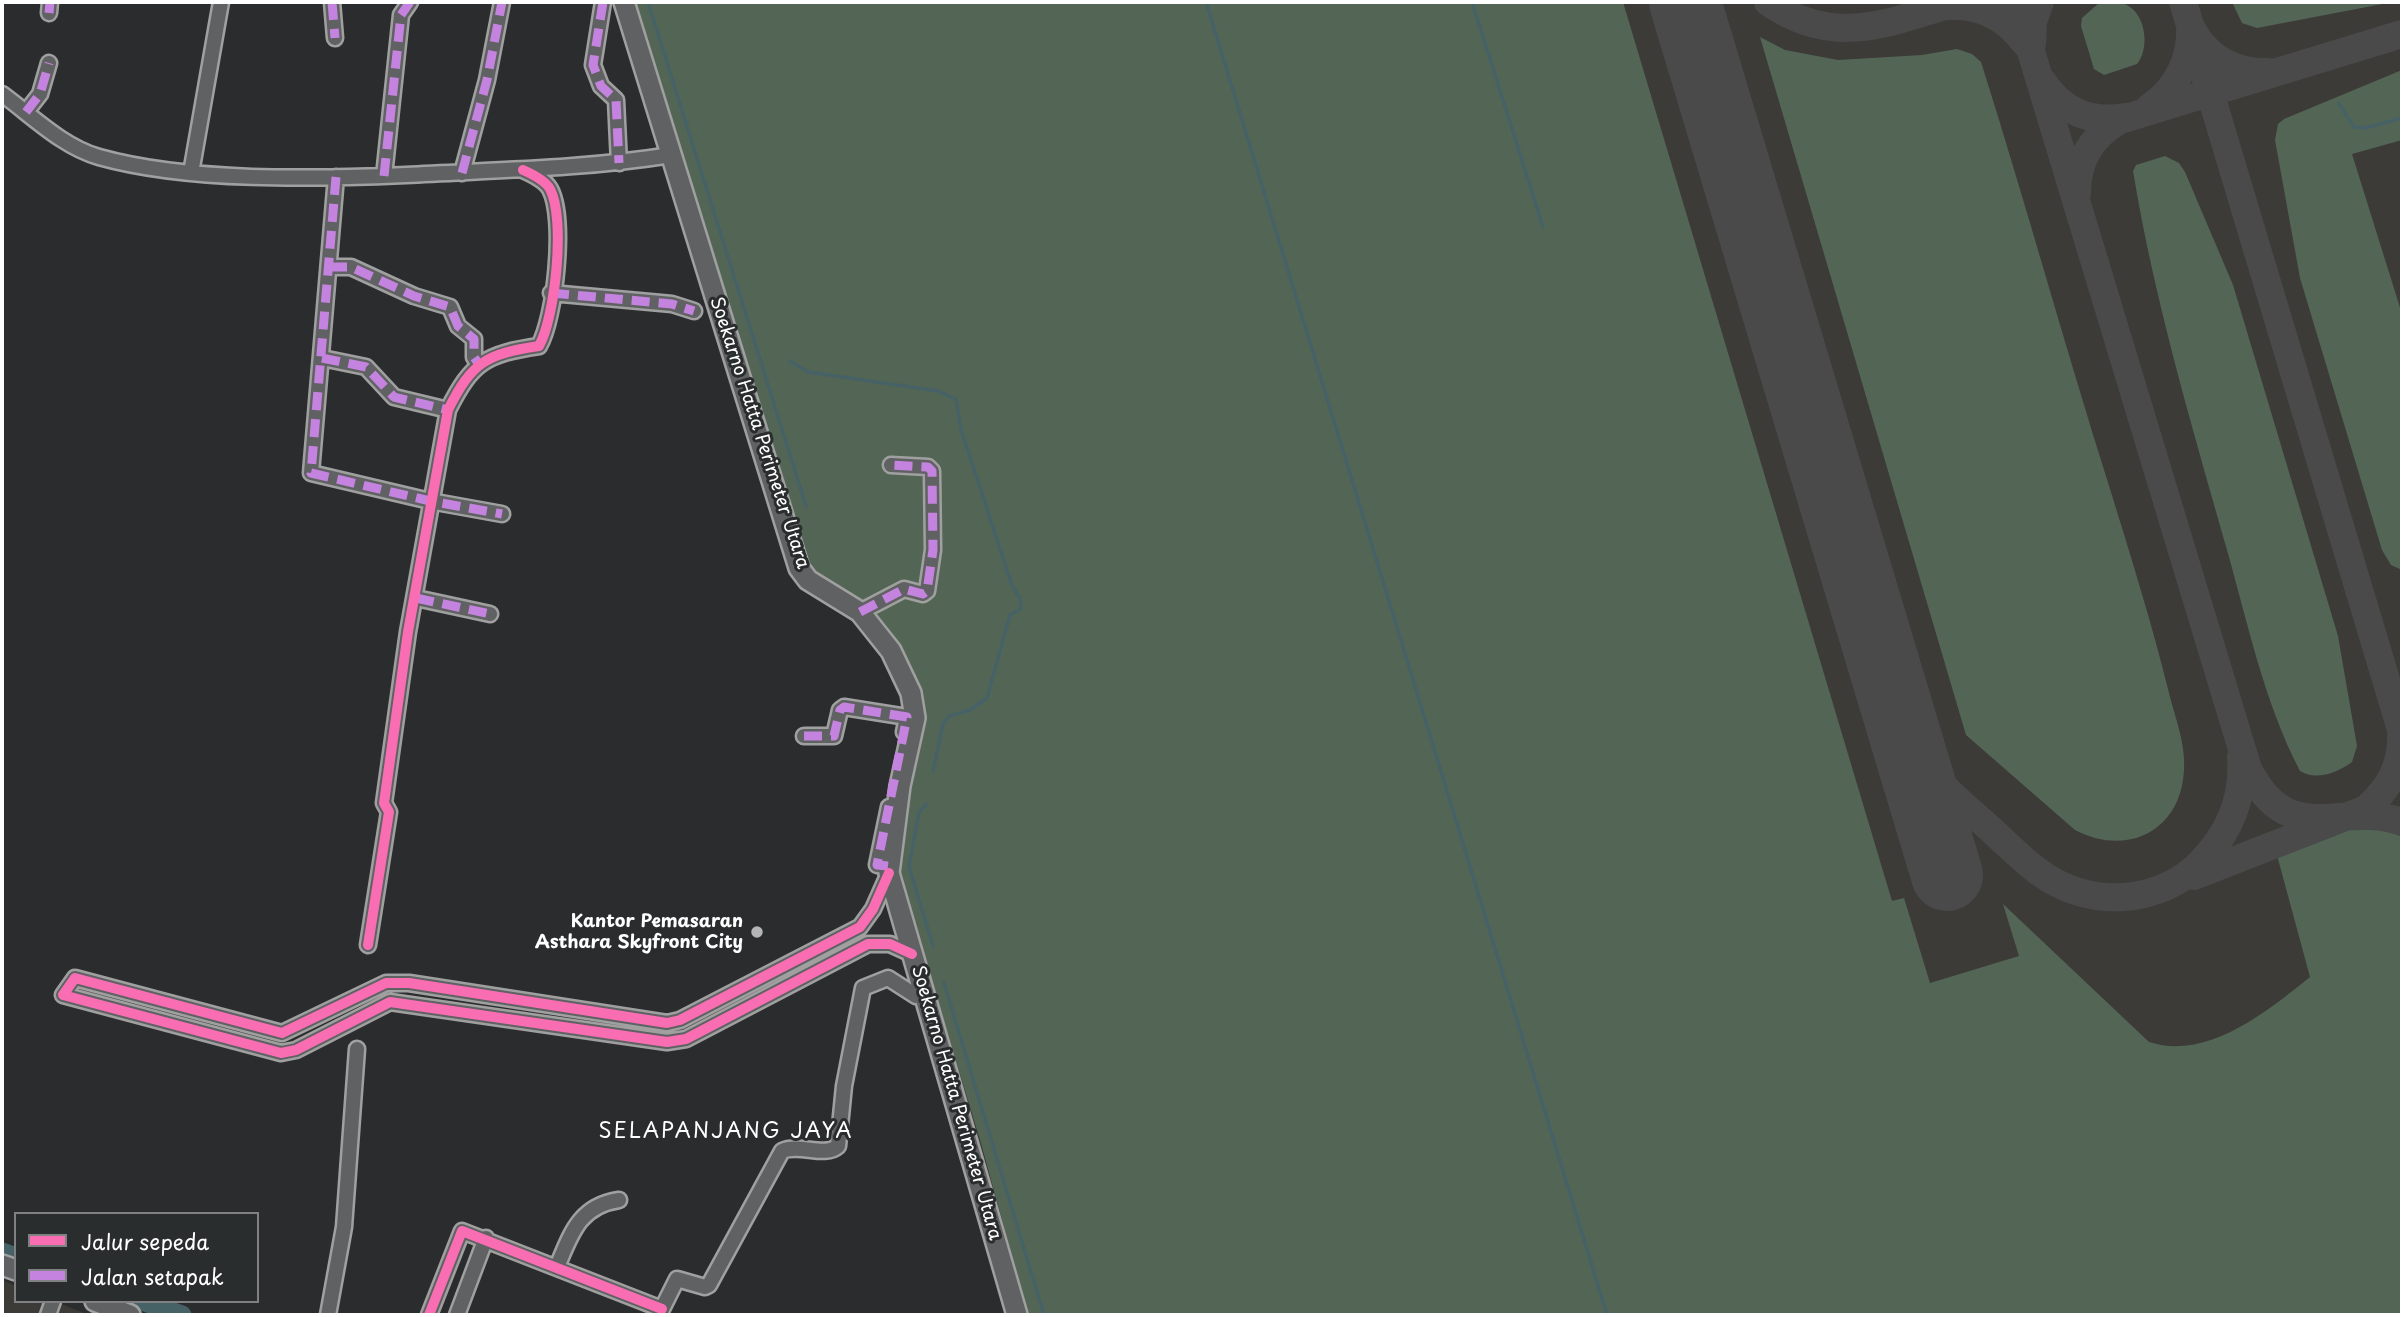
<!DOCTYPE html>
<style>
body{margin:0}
#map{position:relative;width:2404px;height:1317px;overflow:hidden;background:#2b2c2d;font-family:"Playpen Sans",sans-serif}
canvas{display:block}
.frame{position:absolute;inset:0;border:4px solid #fff;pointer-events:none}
.legend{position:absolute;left:14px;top:1212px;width:245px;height:91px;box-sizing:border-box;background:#2a2d2e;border:2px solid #7f8182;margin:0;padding:9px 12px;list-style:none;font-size:21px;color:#fff}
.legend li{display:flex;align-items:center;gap:14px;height:35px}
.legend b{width:35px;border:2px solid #7f8182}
</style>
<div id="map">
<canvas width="2404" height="1317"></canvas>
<div class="frame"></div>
<ul class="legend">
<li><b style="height:9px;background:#f96db3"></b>Jalur sepeda</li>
<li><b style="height:9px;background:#c483df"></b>Jalan setapak</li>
</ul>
</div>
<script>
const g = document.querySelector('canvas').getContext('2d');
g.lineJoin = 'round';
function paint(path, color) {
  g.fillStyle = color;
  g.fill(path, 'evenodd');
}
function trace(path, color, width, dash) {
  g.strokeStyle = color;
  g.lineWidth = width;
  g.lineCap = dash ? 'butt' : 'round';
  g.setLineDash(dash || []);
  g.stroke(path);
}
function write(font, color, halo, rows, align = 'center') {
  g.font = font + ' "Playpen Sans",sans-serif';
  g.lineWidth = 6;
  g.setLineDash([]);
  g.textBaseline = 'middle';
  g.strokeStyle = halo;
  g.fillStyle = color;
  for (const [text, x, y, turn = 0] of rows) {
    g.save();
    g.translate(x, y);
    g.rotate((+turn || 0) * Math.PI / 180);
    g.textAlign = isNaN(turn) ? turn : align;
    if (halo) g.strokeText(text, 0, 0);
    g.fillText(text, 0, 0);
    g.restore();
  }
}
const built = new Path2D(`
 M635,2h1767v1313h-1375l-101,-352 10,1 1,-13 -16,-3 -23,-75 11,-86 10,-46 -68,-340 -88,21z
 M2,1280l14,6v15h38l35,14h-87z`);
const green = new Path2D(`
 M636,2h987l269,899 12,-3 26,85 89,-27 -16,-52 146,138c58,19 119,-31 161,-65l-36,-133c43,-16 82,-37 128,-22v493h-1374l-47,-172 -82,-270 3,-36 18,-95 3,-43 -31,-63 -41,-42 -30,-13 -15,-25z
 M2232,2h161l-136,26 -15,-5z
 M2099,3c9,0 20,-2 28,2 19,10 23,44 10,59l-33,11 -10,-6 -13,-43 1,-8z
 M1760,37l25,13 53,10 84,-5 35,-6 15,5 9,8c45,142 84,285 129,427 21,68 42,135 59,204 6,24 17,52 15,77 -3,62 -58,87 -109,60l-109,-95z
 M2402,70v70l-50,14 50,160v256l-11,-5 -9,-15 -82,-272 -25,-138 3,-16 6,-5z
 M2165,156l14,7 6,9 48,113 105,351 19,110 -5,16c-15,11 -36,19 -52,9 -37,-71 -53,-152 -75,-228 -35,-123 -71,-245 -92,-372l3,-6z`);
const stream = new Path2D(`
 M648,2l158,504
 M1206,2l401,1313
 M1472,2l71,225
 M2304,2l1,1
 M2339,104l15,23 11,1 37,-10
 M790,361l18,11 130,19 18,8 5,30 51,157 8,12 1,11 -11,6 -23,83 -17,12 -21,6 -6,8 -10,47
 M927,804l-8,8 -10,55 24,79
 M944,983l100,332`);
const river = new Path2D(`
 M2,1252l14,5
 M142,1301l40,14`);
const taxiway = new Path2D(`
 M1768,2c66,46 119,21 189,0
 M2016,2l232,767c42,82 92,31 154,53
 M2183,2l219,731
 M1938,7c38,-5 65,7 88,37
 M2032,43l1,-21 7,-20
 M2043,82c20,30 47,41 82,35
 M2150,107c27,-18 42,-49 40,-82 14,31 43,48 78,47
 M2077,193c0,-33 14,-56 43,-73l282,-86
 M1889,683c8,23 14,49 27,70 18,28 46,51 71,73 17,15 33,32 52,46 49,37 123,34 165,-13 26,-28 40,-63 37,-102
 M2194,876l172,-67c26,-23 37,-46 35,-81`);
const runway = new Path2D(`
 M1685,2l262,873`);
const minor = new Path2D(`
 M332,2l3,36
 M603,2l-10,63 8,21 15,14 3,63
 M49,13l1,-11
 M2,94c30,22 61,53 97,63 89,25 215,22 307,18 89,-5 177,-6 265,-20
 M26,112l14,-18 9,-31
 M191,173l30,-171
 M462,173l25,-93 15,-78
 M384,176l17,-161 9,-13
 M336,177l-25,296 119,28 72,13
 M329,267h22l63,29 36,11 8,19 16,13v18l4,6
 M551,293l121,11 22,7
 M322,358l44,9 28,30 54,13
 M416,598l74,16
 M860,612l44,-23 19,5 4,-3 6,-41 -1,-79 -4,-4 -37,-2
 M804,736h30l6,-26 4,-3 63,10 -3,15
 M888,866l-11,-1 12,-58
 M889,873l-16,36 -13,18 -180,93 -13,3 -258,-40h-23l-104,50 -207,-55 -12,17 218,58 15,-3 94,-48 277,40 19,-3 182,-95h22l22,10
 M368,945l21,-133 -5,-9 24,-171 40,-222c24,-48 38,-56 91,-64 16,-28 27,-127 11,-157 -5,-9 -18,-15 -27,-19
 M557,1267c14,-33 22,-61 62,-67
 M48,1315l5,-14
 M328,1315l16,-88 13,-178
 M429,1315l33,-84 200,78
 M457,1315l29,-77
 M659,1315l18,-36 28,8 4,-2 73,-134c17,-8 43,7 56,-5l6,-60 19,-98 25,-10 28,18 8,-3`);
const major = new Path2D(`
 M624,2l175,566 9,12 52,32 31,39 20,42 4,25 -15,68 -11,87 128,442
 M2,1265l14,5
 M95,1301l35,14`);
const quiet = new Path2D(`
 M332,2l3,36
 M603,2l-10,63 8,21 15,14 3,63
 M49,13l1,-11
 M26,112l14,-18 9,-31
 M462,173l25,-93 15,-78
 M384,176l17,-161 9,-13
 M336,177l-25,296 119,28 72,13
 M329,267h22l63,29 36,11 8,19 16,13v18l4,6
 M551,293l121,11 22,7
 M322,358l44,9 28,30 54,13
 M416,598l74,16
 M860,612l44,-23 19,5 4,-3 6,-41 -1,-79 -4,-4 -37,-2
 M804,736h30l6,-26 4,-3 63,10 -30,148 11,1`);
const cycleway = new Path2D(`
 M889,873l-16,36 -13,18 -180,93 -13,3 -258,-40h-23l-104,50 -207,-55 -12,17 218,58 15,-3 94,-48 277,40 19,-3 182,-95h22l22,10
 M368,945l21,-133 -5,-9 24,-171 40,-222c24,-48 38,-56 91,-64 16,-28 27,-127 11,-157 -5,-9 -18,-15 -27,-19
 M429,1315l33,-84 200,78`);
const markers = [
 [757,932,7,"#b5b5b6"]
];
const streetNames = [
 ["Soekarno Hatta Perimeter Utara",759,433,72],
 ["Soekarno Hatta Perimeter Utara",956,1103,74]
];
const poiNames = [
 ["Kantor Pemasaran",743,922],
 ["Asthara Skyfront City",743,943]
];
const quarterNames = [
 ["SELAPANJANG JAYA",726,1132]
];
paint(built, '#3c3b38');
paint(green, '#536655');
trace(stream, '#466266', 3.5);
trace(river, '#466266', 19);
trace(taxiway, '#4a4a4b', 28);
trace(runway, '#4a4a4b', 72);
trace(minor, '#a0a0a0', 19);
trace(major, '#a0a0a0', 24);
trace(minor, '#606162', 14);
trace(major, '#606162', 19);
trace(quiet, '#c483df', 9, [18, 9]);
trace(cycleway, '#f96db3', 10);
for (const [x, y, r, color] of markers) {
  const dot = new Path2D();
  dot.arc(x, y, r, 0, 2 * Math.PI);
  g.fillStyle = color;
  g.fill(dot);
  trace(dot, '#2a2d2e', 2.5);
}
write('18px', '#fff', '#2a2d2e', streetNames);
write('bold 18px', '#fff', '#2a2d2e', poiNames, 'right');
g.letterSpacing = '2px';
write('21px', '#fff', '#2a2d2e', quarterNames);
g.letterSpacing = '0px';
</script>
